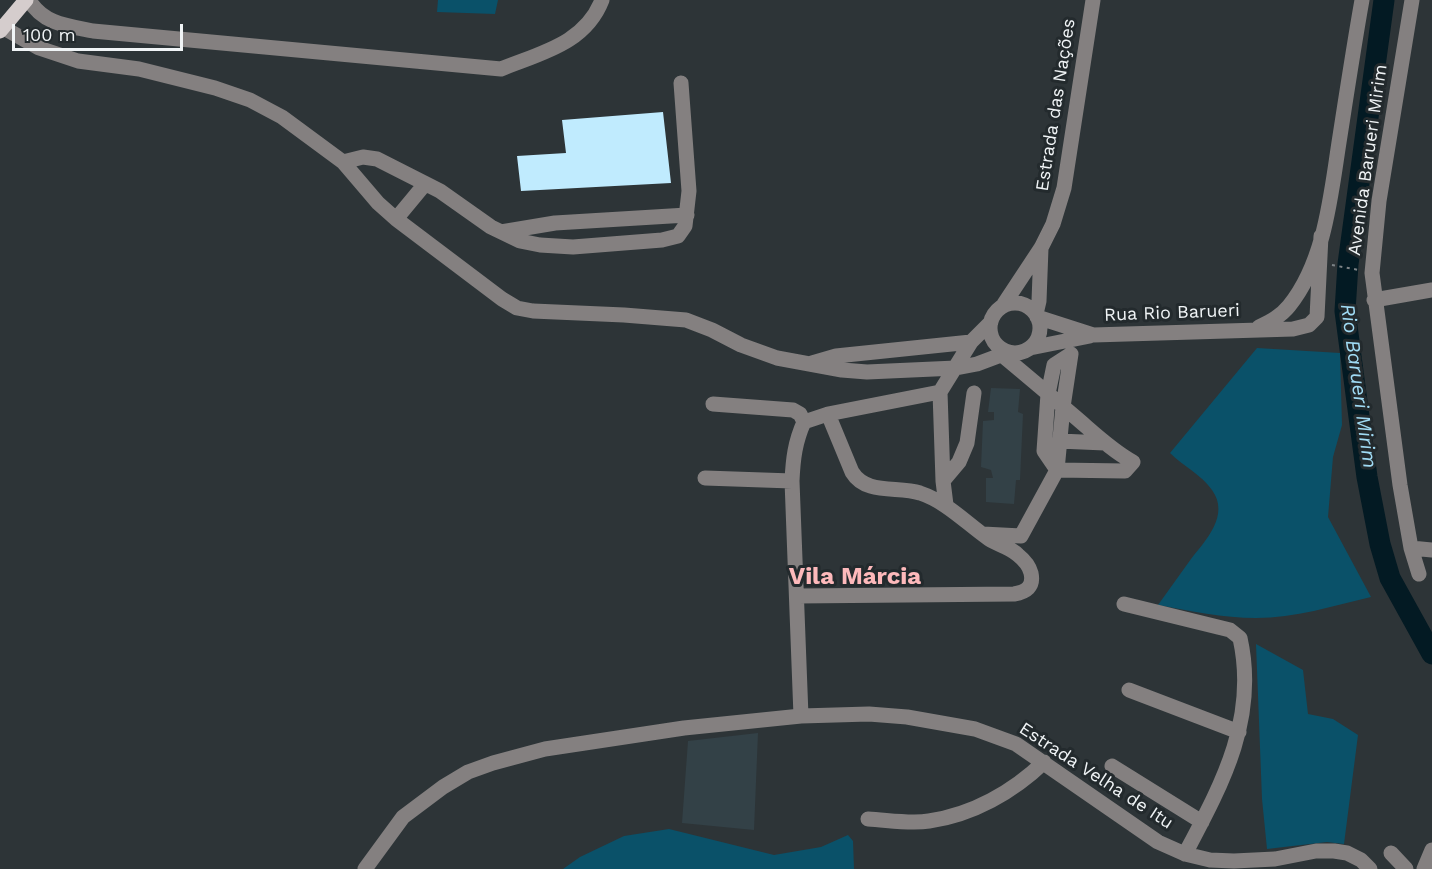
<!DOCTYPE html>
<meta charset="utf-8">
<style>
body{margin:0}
#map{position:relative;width:1432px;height:869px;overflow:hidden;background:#2d3437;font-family:"Work Sans",sans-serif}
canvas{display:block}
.scale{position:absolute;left:12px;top:24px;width:171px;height:27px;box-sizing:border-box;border:3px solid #f0f4f6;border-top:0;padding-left:8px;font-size:18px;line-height:21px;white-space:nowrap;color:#f0f4f6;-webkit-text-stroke:4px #232a2d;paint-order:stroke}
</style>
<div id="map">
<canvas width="1432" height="869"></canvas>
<div class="scale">100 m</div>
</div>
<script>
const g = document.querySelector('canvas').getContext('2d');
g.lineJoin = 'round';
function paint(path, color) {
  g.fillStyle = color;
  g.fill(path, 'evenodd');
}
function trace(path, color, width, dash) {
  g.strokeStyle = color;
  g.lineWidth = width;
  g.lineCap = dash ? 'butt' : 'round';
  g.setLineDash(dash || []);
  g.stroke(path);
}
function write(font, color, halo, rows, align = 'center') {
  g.font = font + ' "Work Sans",sans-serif';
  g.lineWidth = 6;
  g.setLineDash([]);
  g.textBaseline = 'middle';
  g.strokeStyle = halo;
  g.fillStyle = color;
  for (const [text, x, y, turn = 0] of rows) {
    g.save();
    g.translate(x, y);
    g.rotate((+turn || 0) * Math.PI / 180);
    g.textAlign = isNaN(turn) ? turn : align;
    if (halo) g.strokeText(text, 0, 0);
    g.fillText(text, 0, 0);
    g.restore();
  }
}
const built = new Path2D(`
 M991,388l29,1 -2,23 5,2 -3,66h-4l-2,24 -28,-2v-24h7l-2,-8 -10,-3 2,-46 11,-1v-8h-6z
 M758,733l-4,97 -72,-7 6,-82z`);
const green = new Path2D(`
 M438,0h60l-3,14 -58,-2z
 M1257,348l83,5 2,72 -9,32 -5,60 43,80c-38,9 -76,21 -115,21 -33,0 -66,-7 -98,-13 11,-15 22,-31 33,-46 15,-19 39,-44 21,-69 -10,-15 -29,-24 -42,-37z
 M1256,644l47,26 5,44 25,5 25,16 -14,109 -17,-2 -60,7 -5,-50z
 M669,829l105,26 47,-8 27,-12 5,6 1,28h-291l17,-12 44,-21z`);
const river = new Path2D(`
 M1384,0l-36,264 -3,47 22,166 13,67 10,34 42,76`);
const building = new Path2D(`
 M663,112l8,71 -150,8 -4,-35 49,-3 -4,-33z`);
const path = new Path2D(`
 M1332,265l27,5`);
const minor = new Path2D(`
 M29,0c14,24 39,26 64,31l408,38c39,-16 84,-25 101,-69
 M1412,0l-33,201 -7,72 28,212 11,63 8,26
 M4,28l35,20 39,13 61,8 76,19 35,12 32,17 61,45 35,41 18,16 106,80 15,9 16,3 91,4 62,5 26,10 29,15 36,13 65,12 25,2 89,-4 21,-4 32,-12
 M343,162l20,-5 14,2 63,32 51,36 29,14 20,4 33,2 89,-7 16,-4 7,-10 4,-35 -8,-108
 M396,219l29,-35
 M501,232l54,-9 132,-8
 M1374,300l58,-10
 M990 328a25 25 0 1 1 50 0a25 25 0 1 1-50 0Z
 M1004,304l37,-56 12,-24 11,-36 29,-188
 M1036,314l3,-13 2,-53
 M1037,317l56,18 200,-6 16,-4 8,-8 4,-81
 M1259,327c12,-6 22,-11 30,-21 37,-46 42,-114 51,-170 7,-45 14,-91 22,-136
 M1030,348l60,-12
 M1002,355c24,20 48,40 72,61 19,16 37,34 59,46l-8,9 -68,-1 -13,-19 4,-57 6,-29 17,-11
 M812,363l24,-7 135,-14
 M713,404l80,6 7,4 4,8
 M804,422l24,-8 112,-22
 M1059,441l46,2
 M705,478l87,3
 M943,481l16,-19 8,-19 7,-50
 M946,505l-3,-24 -3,-89 31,-50 20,-20
 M983,534l38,2 36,-66 6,-63 8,-53
 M1411,548l21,2
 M797,596l217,-2c12,-2 20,-7 17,-21 -2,-8 -8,-14 -13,-18 -8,-8 -20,-10 -29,-16 -23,-16 -42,-37 -69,-46 -23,-7 -54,2 -68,-21l-24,-58
 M1124,604l106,26 10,8c18,81 -18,146 -55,216
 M1129,690l110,42
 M801,716l-9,-235c1,-22 3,-39 12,-59
 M1112,766l90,56
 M868,819c20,1 42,5 61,2 43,-6 84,-29 115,-59
 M1391,853l15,16
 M365,869l38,-52 40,-30 25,-15 25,-9 52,-14 139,-21 117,-12 68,-2 38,3 68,12 41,15 142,98 27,12 25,6 24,1 41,-2 41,-8h18l13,2 14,7 9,9
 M1424,869l8,-19`);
const major = new Path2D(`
 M0,31l26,-31`);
const streetNames = [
 ["Estrada das Nações",1056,105,-81],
 ["Avenida Barueri Mirim",1368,160,-82],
 ["Rua Rio Barueri",1172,313,-2],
 ["Estrada Velha de Itu",1096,776,33]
];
const waterNames = [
 ["Rio Barueri Mirim",1358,386,82]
];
const districtNames = [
 ["Vila Márcia",855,577]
];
paint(built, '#334147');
paint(green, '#0a5169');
trace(river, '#031a23', 21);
paint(building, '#c0ebfe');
trace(path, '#7e8487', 2, [3, 4.5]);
trace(minor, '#848080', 15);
trace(major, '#d5cdcd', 15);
write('18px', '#f0f4f6', '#232a2d', streetNames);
write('italic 20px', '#a0dbf4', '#232a2d', waterNames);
write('bold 24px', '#fdb9bb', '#232a2d', districtNames);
</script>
